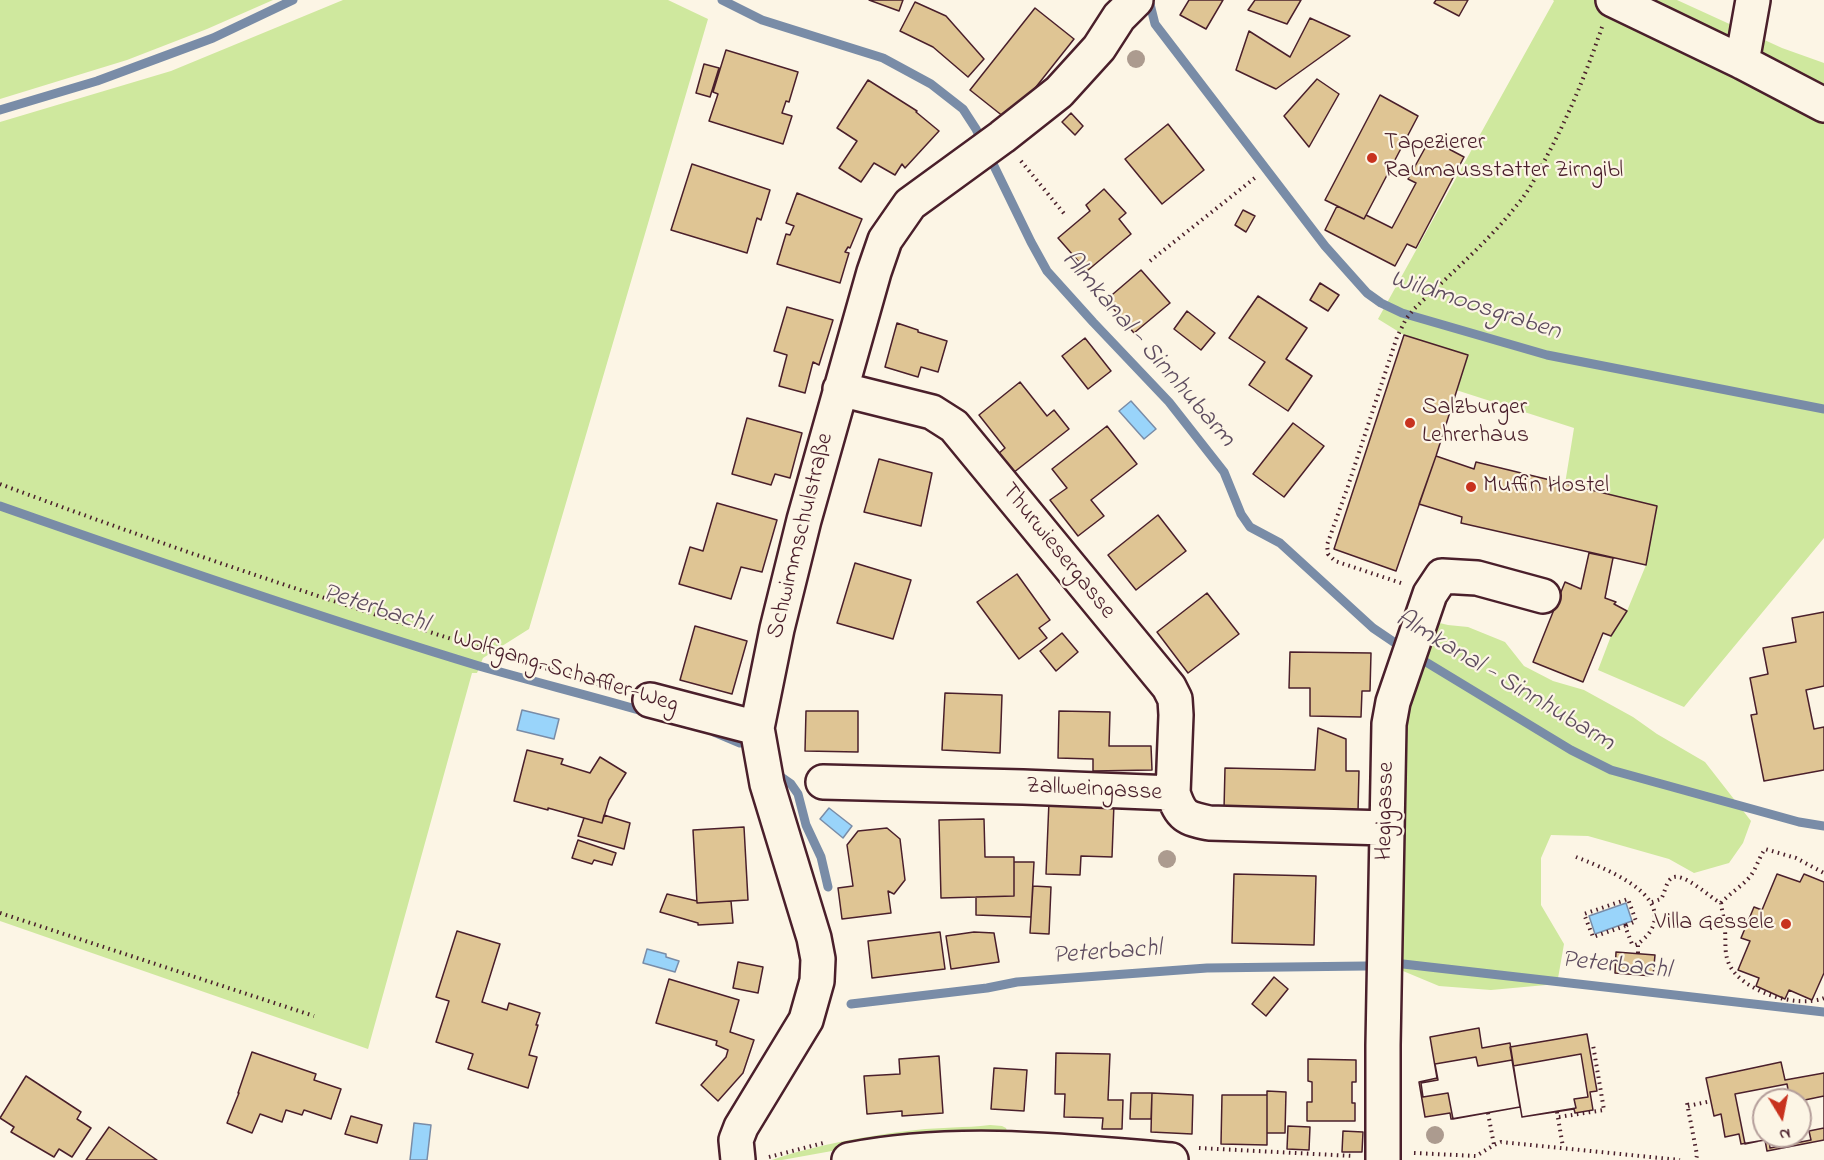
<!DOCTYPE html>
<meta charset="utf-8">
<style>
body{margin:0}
#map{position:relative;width:1824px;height:1160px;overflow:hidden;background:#fcf5e5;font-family:"Indie Flower",sans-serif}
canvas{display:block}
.north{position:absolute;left:1752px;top:1088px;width:60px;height:60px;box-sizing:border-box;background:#fcf5e5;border:2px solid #b59f9b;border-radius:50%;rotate:170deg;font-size:16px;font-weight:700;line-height:24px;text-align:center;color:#4a1f2b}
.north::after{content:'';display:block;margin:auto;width:21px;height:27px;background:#c8321e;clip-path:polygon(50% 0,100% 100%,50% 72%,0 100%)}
</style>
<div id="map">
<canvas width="1824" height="1160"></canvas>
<div class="north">N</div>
</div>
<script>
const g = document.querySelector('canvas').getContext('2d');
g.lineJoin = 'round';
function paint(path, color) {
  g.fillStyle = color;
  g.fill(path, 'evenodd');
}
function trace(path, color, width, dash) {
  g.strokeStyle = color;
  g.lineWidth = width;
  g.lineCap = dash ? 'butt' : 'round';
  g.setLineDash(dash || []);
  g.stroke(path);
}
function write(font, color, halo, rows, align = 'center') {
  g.font = font + ' "Indie Flower",sans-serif';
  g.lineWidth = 4.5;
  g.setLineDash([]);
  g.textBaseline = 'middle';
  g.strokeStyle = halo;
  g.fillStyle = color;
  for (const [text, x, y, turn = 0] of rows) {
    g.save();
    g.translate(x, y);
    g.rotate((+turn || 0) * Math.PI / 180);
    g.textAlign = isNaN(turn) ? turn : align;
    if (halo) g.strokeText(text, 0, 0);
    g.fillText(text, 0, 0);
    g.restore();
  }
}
const green = new Path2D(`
 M0,0h273l-66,29 -80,31 -127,39z
 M343,0h325l40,19 -179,610 -46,29 -6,15h-5l-104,376 -368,-128v-799l171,-51z
 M1553,0h124l105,48 42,15v475l-140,169 -86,-37 13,-34 16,-25 19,-46 11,-59 -92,-22 9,-56 -118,-38 12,-35 -64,-20 -26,-16 176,-318z
 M1414,617l34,8 20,2 37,15 19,24 29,15 31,9 49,27 24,17 48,28 46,59 -8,22 -14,20 -35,10 -25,-14 -81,-23 -37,-1 -10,23v47l23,39 -7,40 -66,6 -52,-4 -36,-15 -28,-31 2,-194 31,-32 7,-31z
 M990,1125l12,1 4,2 1,3 -3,5 -161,13 -61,11h-10c43,-15 99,-25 144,-30 25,-3 49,-2 74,-5z`);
const water = new Path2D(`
 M1131,401l25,28 -12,10 -25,-28z
 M522,710l37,9 -5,20 -37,-9z
 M829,808l23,18 -9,12 -23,-19z
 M1626,903l6,18 -37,13 -6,-18z
 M647,949l19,5v3l13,4 -4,11 -32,-9z
 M414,1123l17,2 -4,35h-17z`);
const stream = new Path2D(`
 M722,0l40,20 121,38 48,26 32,25 13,20 55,113 16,29 46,51 76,80 55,70 17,42 9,13 30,16 93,85 31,21
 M1149,0l6,24 170,222 42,47 14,10 21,10 145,42 277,54
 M0,110l97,-29 116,-43 80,-38
 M0,506c159,56 318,111 479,160 56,16 112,30 167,46
 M1416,656l155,94 40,20 188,52 25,4
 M714,732l26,11
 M781,777l10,7 7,10 8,31 15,32 7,30
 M1403,964l421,48
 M851,1004l136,-16 30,-6 190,-14 159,-2`);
const building = new Path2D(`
 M869,0h34l-4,11z
 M1189,0h34l-17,29 -26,-14z
 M1255,0h46l-14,24 -39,-14z
 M1436,0h32l-9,16 -25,-13z
 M915,2l31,14 38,43 -16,18 -35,-30 -33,-16z
 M1035,8l39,31 -65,82 -39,-31z
 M1310,18l40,18 -74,53 -40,-19 13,-39 41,26z
 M726,50l72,22 -9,30 -3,-1 -4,12 10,3 -9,28 -74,-23 9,-27 -5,-2z
 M704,64l15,4 -9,29 -14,-4z
 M1317,79l22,15 -30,53 -25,-31z
 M868,80l49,31 -1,1 23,19 -34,37 -3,-4 -7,11 -21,-12 -13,19 -22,-14 18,-27 -20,-13z
 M1380,95l38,21 -54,103 -39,-19z
 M1071,113l12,13 -8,9 -13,-13z
 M1168,124l36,46 -42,34 -37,-45z
 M1430,139l34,18 -48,91 -9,-4 -12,22 -70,-36 12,-24 27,13 2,-4 26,13 24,-45 -8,-4z
 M692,164l78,26 -9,30 -4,-2 -10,35 -76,-23z
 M1104,189l22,24 -7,6 12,15 -44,37 -29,-33 32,-27 -4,-6z
 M797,193l65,26 -12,29 -2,-1 -3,5 4,1 -9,30 -63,-19 9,-30 4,1 4,-9 -8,-3z
 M1243,210l12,6 -9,16 -11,-7z
 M1141,270l29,33 -36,30 -28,-33z
 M1320,283l19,12 -11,16 -18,-11z
 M1258,296l49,32 -21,31 26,17 -24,35 -39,-26 16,-23 -36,-24z
 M787,307l46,13 -14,45 -6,-3 -8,31 -26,-7 8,-31 -13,-4z
 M1187,311l28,22 -14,17 -27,-21z
 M897,323l21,7v2l29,9 -9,31 -17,-5 -3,10 -33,-10z
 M1404,335l64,20 -32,101 -40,115 -62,-22z
 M1085,338l26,33 -23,18 -26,-33z
 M1020,382l27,34 7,-6 15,19 -56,44 -15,-19 7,-6 -26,-33z
 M747,418l55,15 -12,45 -15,-4 -4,11 -39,-11z
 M1293,423l31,23 -40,51 -31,-23z
 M1107,426l30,38 -46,36 13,16 -26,20 -28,-36 17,-12 -15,-19z
 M1436,456l38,13 2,-7 181,44 -11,59 -185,-42 1,-6 -43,-13z
 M879,459l53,14 -11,53 -57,-14z
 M717,503l60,17 -15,52 -21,-5 -10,32 -52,-15 11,-37 13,4z
 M1158,515l28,36 -50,39 -28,-35z
 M1589,553l24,5 -8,40 11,4 -2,2 13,7 -16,25 -8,-3 -20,49 -50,-20 32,-80 16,7z
 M855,563l56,17 -18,59 -56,-16z
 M1017,574l33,46 -11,8 8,10 -28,21 -42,-57z
 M1207,593l32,41 -51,39 -31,-41z
 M1824,612v74l-18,4 8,39 10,-2v43l-60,11 -13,-66 6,-1 -7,-36 18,-4 -5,-26 33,-6 -4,-24z
 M695,626l52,15 -15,53 -52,-14z
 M1062,633l16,19 -22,19 -16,-20z
 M1290,652l81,1 -1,38h-8l-1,26 -51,-1v-28h-21z
 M945,693l57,2 -2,58 -58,-3z
 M806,711h52v41l-53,-1z
 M1059,711l51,1 -1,34h42l1,24 -59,1v-12l-35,-1z
 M1318,728l28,11v32h13l-1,41 -134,-3 1,-41 90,2z
 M527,750l36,9 -2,5 29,9 10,-16 26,16 -17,27 -7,23 -54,-15v2l-34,-9z
 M1049,801l65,2 -2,54 -31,-1 -1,19 -34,-1z
 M604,815l26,8 -6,26 -46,-13 6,-18 18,5z
 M984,819l1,38h29v39l-73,2 -2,-78z
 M744,827l4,73 -51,3 -4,-73z
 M887,828l13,11 5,41 -11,14 -6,-3 3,22 -49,6 -4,-31 15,-2 -6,-41 11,-14z
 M578,840l38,13 -4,12 -18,-5 -2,4 -20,-6z
 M1014,862h20l-3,55 -55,-2v-18l38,-1z
 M1234,874l82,2 -2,69 -82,-2z
 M1777,874l23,8 4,-8 20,8v91l-12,27 -23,-10 -4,9 -29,-13 3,-8 -21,-8 12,-29 -9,-3 13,-31 8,3z
 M1033,886l18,1 -2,47 -19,-1z
 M667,894l30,7v2l34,-2 2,22 -35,2v-2l-38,-11z
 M457,931l43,13 -18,58 25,8 2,-7 31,10 -4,12h2l-9,30 8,2 -9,31 -60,-19 5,-15 -37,-12 13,-41 -13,-4z
 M940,932l5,37 -73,9 -4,-37z
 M974,932l20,1 5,29 -48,7 -5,-33z
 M1616,952l39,3 -2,21 -38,-3z
 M738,962l25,5 -5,26 -25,-5z
 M1274,977l14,12 -22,27 -14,-12z
 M669,979l70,21 -9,32 24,8 -11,33 -25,28 -17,-16 25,-28 2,-7 -12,-5 1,-4 -61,-18z
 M1479,1028l3,20 28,-5 10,64 -69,12 -1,-6 -25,4 -6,-35 18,-4 -7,-41z
 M1587,1034l10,57 -7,1 3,18 -18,3 -1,-4 -52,8 -12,-70z
 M252,1052l64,22 -2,6 27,9 -10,30 -27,-9 -2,5 -16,-5 -4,12 -22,-8 -8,19 -25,-10 12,-30h-1z
 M1056,1053l54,1 -2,46h15l-1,29h-20l1,-11 -39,-1 1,-23h-10z
 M1581,1054l7,43 -14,2 2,9 -54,9 -9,-51z
 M939,1056l4,57 -41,3v-5l-35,3 -3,-38 36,-2 -1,-15z
 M1476,1057l2,9 34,-6 8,47 -67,12 -5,-26 -25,4 -2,-14 17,-3 -3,-16z
 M1308,1059l48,1v22h-4v21h3v18h-48v-19h5v-20l-4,-1z
 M1781,1062l4,18 39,-7v67l-57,11 -2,-11 -24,4 -2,-10 -14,3 -4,-23 -7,2 -8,-38zM1764,1100h36v36h-36z
 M994,1068l33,2 -3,41 -33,-2z
 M26,1076l55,36 -4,7 14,9 -19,29 -13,-8 -5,8 -43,-25 3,-5 -14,-9z
 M1787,1084l3,16h-26v36h36v-35l24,-5v32l-15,3 2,9 -41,8 -1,-9 -24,5 -10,-50z
 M1267,1091l19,1 -1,41h-18z
 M1131,1093h21l-1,26h-21z
 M1152,1093l41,2 -1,39 -41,-2z
 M1222,1095h45v50l-46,-1z
 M351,1116l31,9 -5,18 -32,-9z
 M1288,1126l22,1 -1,23 -22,-1z
 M109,1127l48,33h-71z
 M1343,1131l20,1 -1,20h-20z`);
const path = new Path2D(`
 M1021,161l45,55
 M1150,261l106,-84
 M0,484c204,77 412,144 620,207
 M1401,583l-66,-22 -7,-7 -1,-9 21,-59 49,-149 9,-18 8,-10c35,-34 73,-66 103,-104 13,-15 22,-34 31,-51 22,-41 39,-83 54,-127
 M1576,857c25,10 96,36 75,73 -3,6 -9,10 -13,14l-3,1 -3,-1 -7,-18 -32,11 -9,-23 44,-15 8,22 -11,5
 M1652,902l9,-3c4,-6 5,-18 11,-21 11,-7 38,20 49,25 1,9 4,18 4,28 1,11 -1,22 4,33 12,27 68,45 95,34
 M1721,903c8,-9 18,-15 26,-23 9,-9 11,-21 18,-31l31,9 28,15
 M0,913l314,103
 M1638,953v-9
 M1687,1103l10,52 -1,5
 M1688,1106l23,-5
 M1557,1112l6,35
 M1488,1113l6,32
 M1559,1117l45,-7 -11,-65
 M1199,1148l154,8
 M1414,1153l62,3 18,-11 7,-3 179,18
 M769,1157l54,-14`);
const minor = new Path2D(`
 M1613,0l129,62 82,43
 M1742,62l11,-62
 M840,389l92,23 22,14 215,261 6,12 1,16 -3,78
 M650,700l107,28
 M823,782l200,5 150,6c8,24 13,25 36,30l178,5
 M738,1160l-2,-20 5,-13 65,-107 11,-39 1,-22 -4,-21 -47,-154 -10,-56 20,-99 27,-109 70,-248 11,-32 25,-36 92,-67 57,-45 40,-44 20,-31 17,-17
 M849,1160c105,-21 216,-9 322,0
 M1383,1160v-115l6,-321 4,-22 37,-108 12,-18 35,2 66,18`);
const trees = [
 [1136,59],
 [1167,859],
 [1435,1135]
];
const markers = [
 [1372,158,6,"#c8321e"],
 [1410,423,6,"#c8321e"],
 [1471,487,6,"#c8321e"],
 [1786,924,6,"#c8321e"]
];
const poiNames = [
 ["Tapezierer",1384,144],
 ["Raumausstatter Zirngibl",1384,172],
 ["Salzburger",1422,409],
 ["Lehrerhaus",1422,437],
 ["Muffin Hostel",1483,487],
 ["Villa Gessele",1774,924,"right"]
];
const streetNames = [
 ["Schwimmschulstraße",802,536,-76],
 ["Thurwiesergasse",1057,552,51],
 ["Wolfgang-Schaffler-Weg",565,673,17],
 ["Zallweingasse",1094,791,3],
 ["Hegigasse",1387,811,-89]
];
const waterNames = [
 ["Wildmoosgraben",1475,307,18],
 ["Almkanal - Sinnhubarm",1147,350,49],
 ["Peterbachl",375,610,18],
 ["Almkanal - Sinnhubarm",1504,682,31],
 ["Peterbachl",1107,954,-4],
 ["Peterbachl",1616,967,6]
];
paint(green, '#cfe89e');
paint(water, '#99d4fa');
trace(water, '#798ca7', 1.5);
trace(stream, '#798ca7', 9);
paint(building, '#dfc594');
trace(building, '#4a1f2b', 1.5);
trace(minor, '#4a1f2b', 38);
trace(path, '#4a1f2b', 4, [1.5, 4.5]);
trace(minor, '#fcf5e5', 33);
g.fillStyle = '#ac9b8f';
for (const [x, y] of trees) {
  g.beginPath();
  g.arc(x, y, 9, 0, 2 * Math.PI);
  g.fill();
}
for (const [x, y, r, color] of markers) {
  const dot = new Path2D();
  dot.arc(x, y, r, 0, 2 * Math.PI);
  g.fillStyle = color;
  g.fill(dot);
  trace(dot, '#fcf5e5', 2);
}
write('24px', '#4a1f2b', '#fcf5e5', poiNames, 'left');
write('24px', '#4a1f2b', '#fcf5e5', streetNames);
write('italic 26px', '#5e4c5f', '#fcf5e5', waterNames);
</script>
